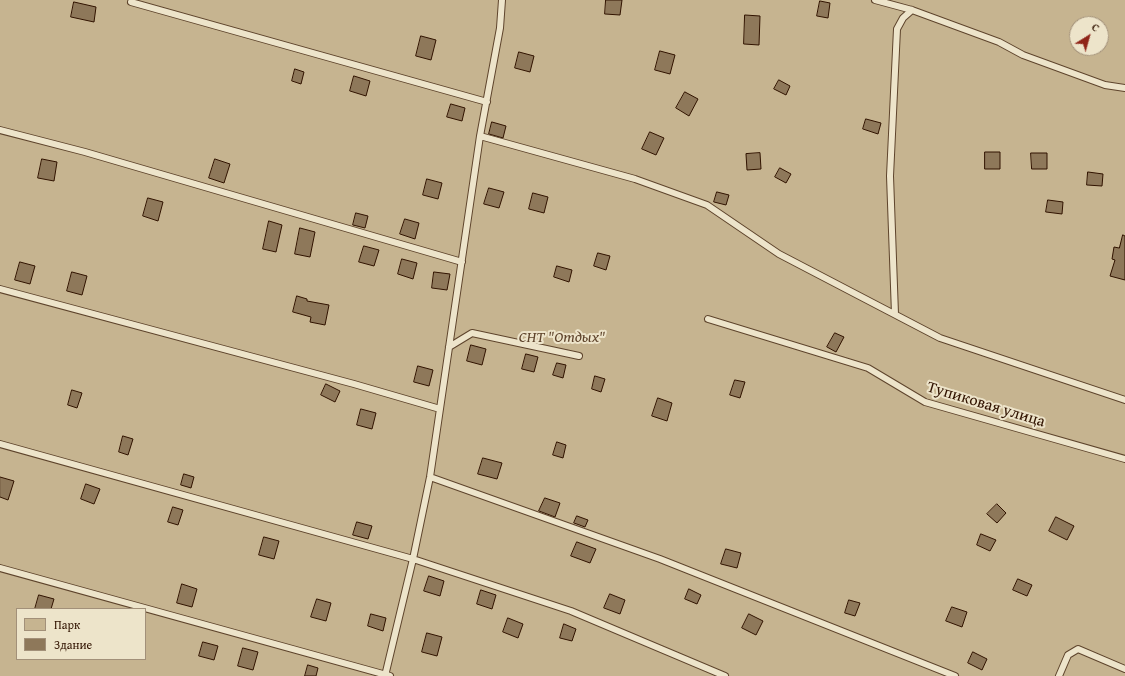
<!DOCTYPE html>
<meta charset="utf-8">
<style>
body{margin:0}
#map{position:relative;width:1125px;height:676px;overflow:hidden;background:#e4d5ae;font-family:"Gentium Book Plus",serif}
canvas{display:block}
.legend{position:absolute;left:16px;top:608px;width:130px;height:52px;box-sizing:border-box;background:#ede4ca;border:1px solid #a29079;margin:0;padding:5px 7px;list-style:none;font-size:12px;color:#311300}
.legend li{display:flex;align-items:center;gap:8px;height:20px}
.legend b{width:20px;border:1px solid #a29079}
.north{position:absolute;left:1069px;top:16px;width:40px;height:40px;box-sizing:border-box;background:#ede4ca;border:1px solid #a29079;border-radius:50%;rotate:37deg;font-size:11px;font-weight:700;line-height:16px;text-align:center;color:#311300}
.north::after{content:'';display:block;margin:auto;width:14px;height:18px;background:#8f2418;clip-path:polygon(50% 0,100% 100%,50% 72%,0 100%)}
</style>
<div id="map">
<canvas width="1125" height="676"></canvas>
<ul class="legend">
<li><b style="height:11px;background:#c6b490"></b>Парк</li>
<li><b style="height:11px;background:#8e785a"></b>Здание</li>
</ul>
<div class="north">С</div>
</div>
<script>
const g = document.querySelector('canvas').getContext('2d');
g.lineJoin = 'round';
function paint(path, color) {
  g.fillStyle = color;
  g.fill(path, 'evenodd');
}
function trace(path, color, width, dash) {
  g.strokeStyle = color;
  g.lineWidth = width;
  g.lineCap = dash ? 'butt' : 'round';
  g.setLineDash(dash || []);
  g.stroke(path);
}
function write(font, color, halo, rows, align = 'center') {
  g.font = font + ' "Gentium Book Plus",serif';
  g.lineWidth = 4;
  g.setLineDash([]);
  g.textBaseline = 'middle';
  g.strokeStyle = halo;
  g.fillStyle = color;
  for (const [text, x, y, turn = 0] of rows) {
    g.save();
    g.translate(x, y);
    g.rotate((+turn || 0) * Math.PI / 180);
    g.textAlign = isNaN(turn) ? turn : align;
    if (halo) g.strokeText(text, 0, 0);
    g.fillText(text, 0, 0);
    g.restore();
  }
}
const green = new Path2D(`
 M0,0h1125v676h-1125zM1077,24h24v24h-24zM17,609h128v50h-128z`);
const building = new Path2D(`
 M606,0h16l-2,15 -15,-1z
 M820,1l10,2 -2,15 -11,-2z
 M74,2l22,5 -2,15 -23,-5z
 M745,15l15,1 -1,29 -15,-1z
 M421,36l15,4 -5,20 -15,-4z
 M660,51l15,4 -5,19 -15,-4z
 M519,52l15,4 -4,16 -15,-4z
 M295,69l9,3 -3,12 -9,-3z
 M354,76l16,5 -4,15 -16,-5z
 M779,80l11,6 -4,9 -12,-6z
 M685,92l13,7 -9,17 -13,-8z
 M451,104l14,4 -3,13 -15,-4z
 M866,119l15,4 -3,11 -15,-5z
 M492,122l14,4 -3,12 -14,-4z
 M650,132l14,6 -8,17 -14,-6z
 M985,152h15v17h-15z
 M760,153l1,16 -14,1 -1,-16z
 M1031,153h16v16h-15z
 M42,159l15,3 -3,19 -16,-3z
 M215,159l15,5 -6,19 -15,-5z
 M780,168l11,6 -5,9 -11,-6z
 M1088,172l15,2 -1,12 -15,-1z
 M427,179l15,4 -4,16 -15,-4z
 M489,188l15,4 -5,16 -15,-4z
 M717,192l12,3 -3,10 -12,-3z
 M533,193l15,4 -4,16 -15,-4z
 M148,198l15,4 -5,19 -15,-5z
 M1048,200l15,2 -1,12 -16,-2z
 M356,213l12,3 -3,12 -12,-3z
 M405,219l14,4 -4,16 -15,-5z
 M269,221l13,4 -6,27 -13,-3z
 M300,228l15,4 -5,25 -15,-3z
 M1123,235l2,1v44l-15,-4 5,-16 -3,-1 2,-12 5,1z
 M364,246l15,4 -5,16 -15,-4z
 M598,253l12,3 -4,14 -12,-4z
 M402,259l15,4 -4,16 -15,-5z
 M20,262l15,4 -5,18 -15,-4z
 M557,266l15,4 -3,12 -15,-5z
 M72,272l15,4 -5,19 -15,-4z
 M434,272l16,2 -3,16 -15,-2z
 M297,296l10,3v2l22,4 -4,20 -15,-3 1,-5 -18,-5z
 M835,333l9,4 -8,15 -9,-5z
 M471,345l15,4 -4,16 -15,-4z
 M526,354l12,3 -4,15 -12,-3z
 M557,363l9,2 -3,13 -10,-3z
 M418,366l15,4 -4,16 -15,-4z
 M595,376l10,3 -4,13 -9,-3z
 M735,380l10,2 -5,16 -10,-3z
 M326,384l14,7 -5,11 -14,-7z
 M72,390l10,3 -5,15 -9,-3z
 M658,398l14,5 -5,18 -15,-5z
 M361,409l15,4 -4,16 -15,-4z
 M123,436l10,3 -5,16 -9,-3z
 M557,442l9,3 -3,13 -10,-3z
 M483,458l19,5 -5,16 -19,-5z
 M184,474l10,3 -3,11 -10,-3z
 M0,477l14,4 -6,19 -8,-3z
 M86,484l14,5 -6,15 -13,-5z
 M545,498l15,5 -5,14 -16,-6z
 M997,504l9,9 -9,10 -10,-9z
 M173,507l10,3 -5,15 -10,-3z
 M577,516l11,4 -3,7 -11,-4z
 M1056,517l18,9 -7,14 -18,-9z
 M357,522l15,4 -4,13 -15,-4z
 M981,534l15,6 -6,11 -13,-6z
 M264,537l15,4 -5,18 -15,-4z
 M577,542l19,7 -6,14 -19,-7z
 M726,549l15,4 -4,15 -16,-4z
 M429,576l15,5 -4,15 -16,-5z
 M1018,579l14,6 -5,11 -14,-6z
 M182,584l15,5 -5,18 -15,-4z
 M689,589l12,6 -4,9 -12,-5z
 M481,590l15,5 -4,14 -15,-5z
 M610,594l15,6 -5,14 -16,-6z
 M39,595l15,4 -3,10h-16z
 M317,599l14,4 -5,18 -15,-4z
 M849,600l11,3 -5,13 -10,-3z
 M952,607l15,5 -5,15 -16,-6z
 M371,614l15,4 -3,13 -15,-5z
 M749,614l14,7 -7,14 -14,-7z
 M508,618l15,6 -5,14 -15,-6z
 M564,624l12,5 -4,12 -12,-3z
 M427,633l15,4 -5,19 -15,-4z
 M203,642l15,4 -4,14 -15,-4z
 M243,648l15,4 -5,18 -15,-4z
 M973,652l14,7 -5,11 -14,-7z
 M308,665l10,3 -2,8h-11z`);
const service = new Path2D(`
 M875,0l37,10 87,32 24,13 82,30 20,3
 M131,2l356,100
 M0,130l85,22 377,110
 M480,136l155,43 72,26 72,49 161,84 185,62
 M0,289l354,95 86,25
 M895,314l-5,-138 7,-147 6,-11 9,-8
 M708,319l160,49 57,34 200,57
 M449,347l23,-14 107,23
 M0,444l413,115 158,52 154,65
 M430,477l230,82 295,117
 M0,568l390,108
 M385,676l28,-117 17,-82 50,-341 20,-108 2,-28
 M1059,676l9,-21 10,-6 47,20`);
const parkNames = [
 ["СНТ \"Отдых\"",562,338]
];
const streetNames = [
 ["Тупиковая улица",986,405,17]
];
paint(green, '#c6b490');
paint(building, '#8e785a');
trace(building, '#311300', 1);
trace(service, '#5e442c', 8);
trace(service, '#ede4ca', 6);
write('italic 16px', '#5e432b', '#ede4ca', parkNames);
write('16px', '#311300', '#ede4ca', streetNames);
</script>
